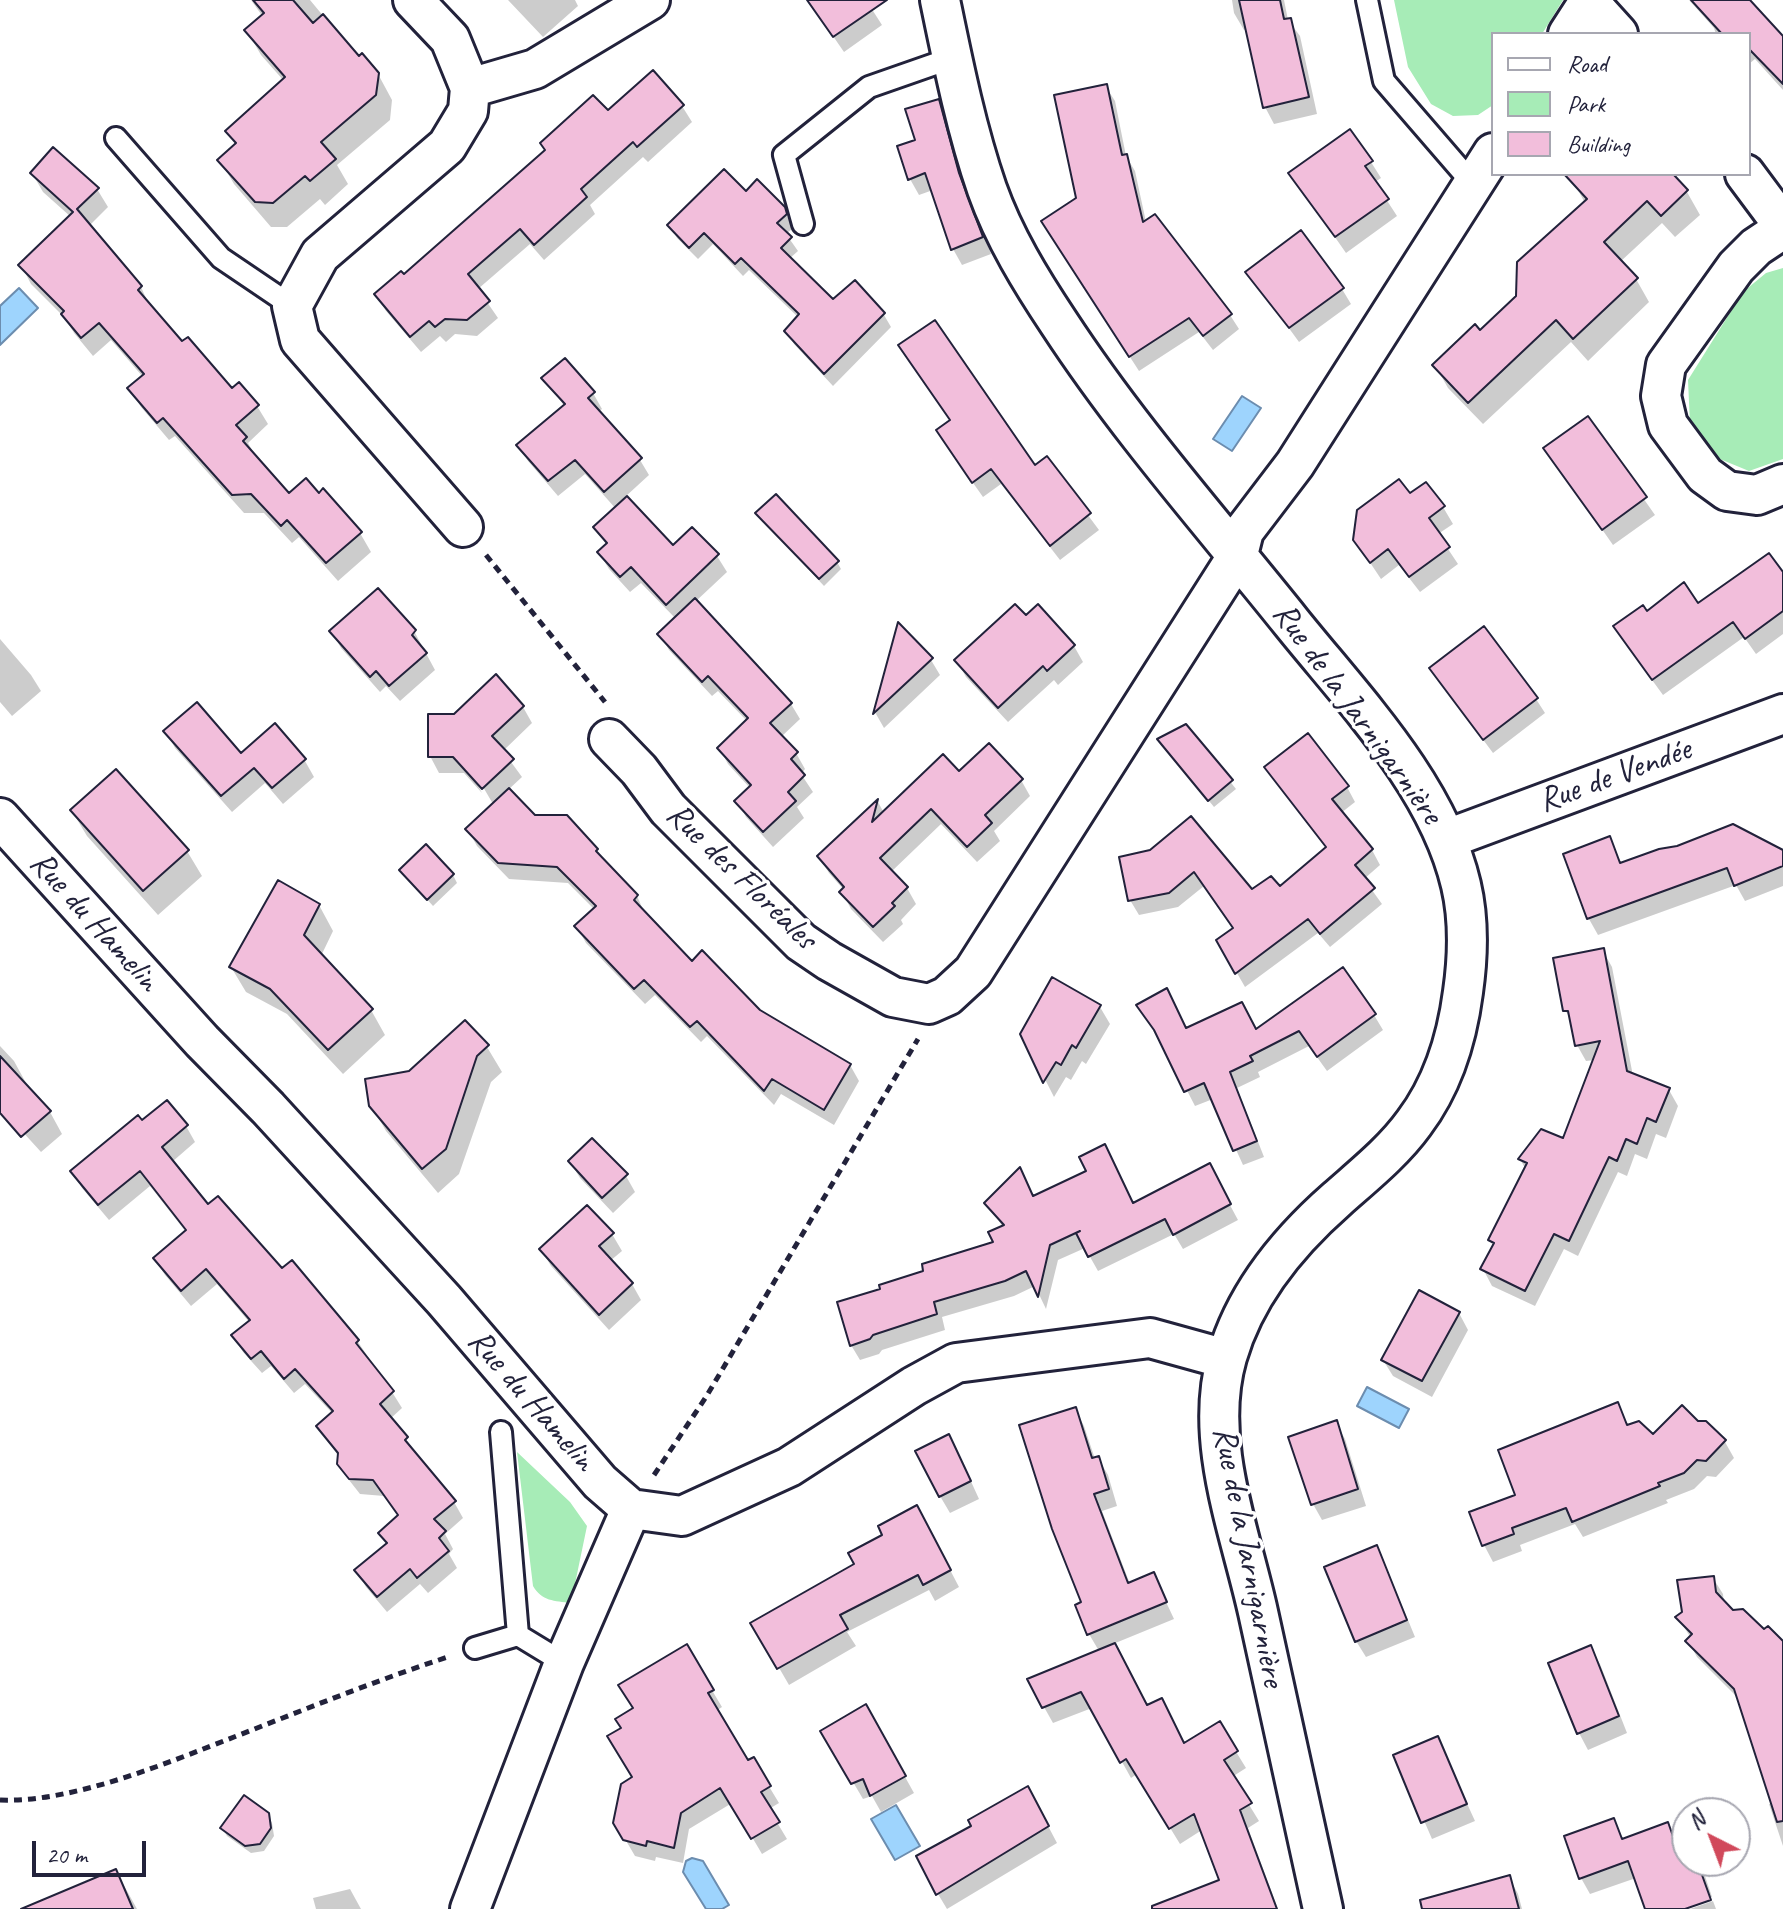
<!DOCTYPE html>
<meta charset="utf-8">
<style>
body{margin:0}
#map{position:relative;width:1783px;height:1909px;overflow:hidden;background:#fff;font-family:Caveat,sans-serif}
canvas{display:block}
.legend{position:absolute;left:1491px;top:32px;width:260px;height:144px;box-sizing:border-box;background:#fff;border:2px solid #a7a7b1;margin:0;padding:10px 14px;list-style:none;font-size:24px;color:#22223b}
.legend li{display:flex;align-items:center;gap:16px;height:40px}
.legend b{width:40px;border:2px solid #a7a7b1}
.north{position:absolute;left:1671px;top:1797px;width:80px;height:80px;box-sizing:border-box;background:#fff;border:2px solid #a7a7b1;border-radius:50%;rotate:318deg;font-size:22px;font-weight:700;line-height:32px;text-align:center;color:#22223b}
.north::after{content:'';display:block;margin:auto;width:28px;height:36px;background:#d1495b;clip-path:polygon(50% 0,100% 100%,50% 72%,0 100%)}
.scale{position:absolute;left:32px;top:1841px;width:114px;height:36px;box-sizing:border-box;border:4px solid #22223b;border-top:0;padding-left:10px;font-size:24px;line-height:28px;white-space:nowrap;color:#22223b;-webkit-text-stroke:6px #fff;paint-order:stroke}
</style>
<div id="map">
<canvas width="1783" height="1909"></canvas>
<ul class="legend">
<li><b style="height:10px;background:#fff"></b>Road</li>
<li><b style="height:22px;background:#a7ecb7"></b>Park</li>
<li><b style="height:22px;background:#f2bedb"></b>Building</li>
</ul>
<div class="north">N</div>
<div class="scale">20 m</div>
</div>
<script>
const g = document.querySelector('canvas').getContext('2d');
g.lineJoin = 'round';
function paint(path, color) {
  g.fillStyle = color;
  g.fill(path, 'evenodd');
}
function trace(path, color, width, dash) {
  g.strokeStyle = color;
  g.lineWidth = width;
  g.lineCap = dash ? 'butt' : 'round';
  g.setLineDash(dash || []);
  g.stroke(path);
}
function write(font, color, halo, rows, align = 'center') {
  g.font = font + ' Caveat,sans-serif';
  g.lineWidth = 7;
  g.setLineDash([]);
  g.textBaseline = 'middle';
  g.strokeStyle = halo;
  g.fillStyle = color;
  for (const [text, x, y, turn = 0] of rows) {
    g.save();
    g.translate(x, y);
    g.rotate((+turn || 0) * Math.PI / 180);
    g.textAlign = isNaN(turn) ? turn : align;
    if (halo) g.strokeText(text, 0, 0);
    g.fillText(text, 0, 0);
    g.restore();
  }
}
const green = new Path2D(`
 M1394,0h169l-21,34h-49v71l-15,10 -25,1 -22,-12 -23,-37z
 M1783,268v191l-34,12 -34,-14 -25,-33 -2,-44 55,-88 23,-19z
 M517,1452l53,50 17,24 -16,77c-17,-2 -29,-2 -38,-17z`);
const water = new Path2D(`
 M19,288l19,20 -38,37v-39z
 M1242,396l19,12 -29,43 -19,-12z
 M1367,1387l42,22 -10,19 -42,-22z
 M896,1805l24,41 -25,14 -24,-41z
 M692,1858l11,3 26,44 -7,4h-16l-23,-37 3,-11z`);
const shadow = new Path2D(`
 M251,0h59l49,59 19,15 14,26 -2,20 -53,45 11,19 -23,21 -5,-6 -33,28h-16l-37,-43 -14,-24 16,-14 -8,-14 56,-51 -23,-26 -14,-24 16,-14z
 M508,0h67l3,6 -35,31z
 M808,0h58l16,25 -38,27z
 M1232,0h52l4,20 12,16 17,78 -43,10 -9,-17 -18,-78 -3,1 -10,-17z
 M1689,0h58l36,38v52l-28,-31 -6,5v-30h-33l-2,-6z
 M1106,87l9,14 11,55 9,15 11,51 84,93 9,14 -26,21 -14,-18 -60,39 -87,-135 26,-38z
 M938,101l9,16 20,74 24,63 -29,11 -9,-16 -20,-59 -14,5 -9,-16 8,-38z
 M682,106l10,16 -44,40 -5,-5 -53,48 5,9 -51,46 -14,-16 -52,45 20,29 -21,18 -22,-2 -9,8 -6,-6 -19,16 -35,-41 -10,-16 27,-18 205,-164z
 M1371,162l10,16 -6,4 22,34 -51,37 -55,-79z
 M32,173l65,16 11,18 -19,19 52,61 9,20 32,37 50,47 25,15 11,18 -20,19 8,14 33,38 71,38 11,19 -33,29 -39,-44 -7,6 -28,-30h-20l-69,-77 -6,4 -28,-33 -11,-18 13,-12 -32,-37 -18,16 -19,-23 -9,-15 -34,-34 -10,-19 50,-48 -28,-25z
 M1580,174h90l17,18 13,23 -25,22 -13,-14 -42,39 16,17 13,23 -61,59 -17,-19 -88,82 -35,-36 -13,-23 45,-33 38,-35 67,-94 -12,-22z
 M746,194l37,14 10,20 -7,6 12,17 -9,8 44,43 22,-19 29,32 7,12 -58,59 -39,-42 -8,-13 13,-13 -50,-48 -6,6 -30,-32 -15,15 -21,-21 -7,-13z
 M1248,272l94,17 9,15 -52,38z
 M544,378l49,15 9,16 -4,3 42,48 9,15 -24,22 48,50 44,9 10,16 -32,30 96,102 9,15 -19,18 15,16 9,16 -4,5 12,18 -16,15 7,11 -31,29 -27,-30 -9,-16 13,-13 -22,-24 -9,-16 28,-27 -29,-30 -6,5 -43,-46 -9,-15 16,-16 -35,-36 -11,9 -21,-23 -10,-16 8,-7 -11,-18 20,-19 -31,-35 -27,22 -30,-35 -9,-15 46,-39z
 M1587,418l68,97 -42,30 -68,-97z
 M947,446l87,22 12,-9 53,71 -39,30 -59,-76 -18,13z
 M1410,496l33,11 10,17 -15,10 20,30 -38,28 -21,-27 -18,14 -26,-39z
 M757,514l80,48 4,7 -17,17z
 M1783,575v59l-27,20 -12,-17 -81,58 -38,-52 22,-29 51,-8z
 M1026,618l48,28 9,16 -25,23 -4,-5 -46,42 -42,-45 -9,-16z
 M899,626l32,34 9,15 -56,53 -8,-14z
 M414,631l21,39 -35,31 -14,-15 -6,6 -39,-44 -9,-16z
 M0,639l31,36 10,16 -29,25 -12,-14z
 M1440,682l96,17 9,14 -52,40z
 M523,707l9,16 -29,28 19,26 -14,13 26,27 63,33 7,13 33,33 8,18 46,49 68,49 91,53 9,16 -25,44 -53,-31 -7,11 -67,-69 -6,6 -46,-47 -10,9 -59,-61 -9,-16 18,-17 -27,-27 -59,-4 -32,-33 -9,-16 25,-26 -14,-24 -3,2 6,11 -18,-20h-25l-9,-17 25,-40z
 M275,726l30,35 9,16 -31,27 -18,-21 -33,29 -57,-64 -9,-17 75,25z
 M1186,726l50,63 -22,18 -55,-67z
 M1267,768l80,19 8,15 -14,11 31,37 8,15 -16,14 18,25 -52,43 -12,-14 -73,54 -27,-47 16,-11 -30,-43 -26,21 -39,8 -9,-15 21,-48 101,40 28,-3 47,-40z
 M959,774l62,6 9,16 -36,35 6,10 -23,21 -36,-38 -50,48 16,16 9,16 -15,16 2,4 -20,18 -32,-33 -9,-17 2,-2 -15,-17 -10,-16 59,-55 6,11z
 M72,811l115,40 15,25 -44,39 -71,-79z
 M1609,839l13,25 161,-12v34l-38,15 -9,-16 -138,50 -9,-16 -24,-64z
 M401,870l52,5 4,8 -24,23z
 M319,905l14,26 -12,25 50,54 14,25 -42,39 -56,-60 -41,-22 -15,-25z
 M1603,951l9,16 21,109 36,14 9,16 -12,32 -10,-4 -9,25 -12,-5 -8,22 -9,-4 -40,84 -14,-7 -29,57 -43,-20 -9,-17 11,-21 -4,-8 36,-70 -6,-11 44,-18 31,-81 -9,1 -9,-16 -4,-22 -8,-13z
 M1053,980l47,27 10,17 -24,40 -4,-3 -11,19 -5,-3 -12,20 -32,-63z
 M1374,1015l9,15 -56,41 -18,-25 -51,26 2,5 -23,11 27,69 -21,8 -30,-66 -18,7 -35,-68 26,-8 70,2z
 M465,1023l22,24 15,25 -11,10 -32,92 -21,19 -52,-62 -15,-26z
 M0,1046l14,15 12,22 -2,2 26,27 12,22 -21,18 -41,-45z
 M142,1123l44,3 9,16 -23,20 36,45 74,64 10,-8 66,79 34,50 10,16 -12,11 64,83 9,16 -18,16 8,15 -4,5 8,14 -29,25 -8,-9 -33,28 -21,-25 -9,-16 30,-26 -6,-12 18,-16 -15,-21 -24,-2 -11,-14 -10,-17v-6l-21,-30 15,-13 -28,-30 -11,9 -23,-27 -9,7 -19,-21 -9,-16 16,-13 -33,-39 -26,22 -26,-31 -10,-16 31,-27 -36,-46 -41,34 -27,-32 -9,-16z
 M570,1162l56,14 9,16 -22,21 -33,-35z
 M1020,1170l14,28 100,7 83,-24 21,39 -55,29 -9,-15 -76,37 -13,-23 -27,12 -12,49 -11,-23 -21,10 -72,21 3,13 -63,20 -3,4 -19,6 -9,-15 31,-55 114,-46 7,-17 -16,-23z
 M612,1234l10,17 -12,10 22,23 9,16 -32,30 -58,-64 -10,-17z
 M1459,1313l9,17 -36,67 -39,-21 -10,-16z
 M1618,1405l11,21 24,11 52,-14 20,19 9,16 -18,19 -9,-1 -13,13 -28,11 2,3 -85,34 -8,-13 -55,21 2,6 -29,11 -9,-17 33,-49z
 M1075,1409l9,17 11,33 3,-1 10,17 9,31 -15,5 28,73 23,-10 21,45 -61,25 34,63 38,38 34,-21 27,44 -14,9 27,44 -11,7 30,81h-76l20,-27 -20,-52 -22,14 -43,-70 -6,4 -39,-70 -39,15 -9,-16 55,-56 -10,-17 -5,-31z
 M1336,1423l9,16 21,67 -44,14 -9,-16z
 M958,1453l21,46 -29,14 -10,-17z
 M926,1524l33,63 -24,14 -6,-11 -82,42 9,14 -67,39 -36,-62 103,-58 29,-29z
 M1376,1548l9,16 30,73 -49,20 -10,-16z
 M1713,1578l10,16 1,10 59,39v203l-14,-42 3,-1 -33,-104 -42,-42 -9,-16 3,-3 -13,-20z
 M686,1647l36,60 -6,4 32,52 5,-3 26,43 -10,6 18,30 -25,15 -30,-51 -43,26 -6,34 -27,-6 -1,4 -20,-5 -20,-34 19,-44 -10,-49 10,-19z
 M1590,1648l10,16 27,69 -39,17 -9,-17z
 M866,1707l48,86 -33,19 -9,-16 -9,3 -40,-68z
 M1437,1738l38,83 -43,18 -36,-83z
 M1037,1805l20,38 -110,66 -9,-15z
 M268,1815l4,8 2,13 -10,15 -13,2 -24,-17 -5,-8z
 M1613,1820l11,20 43,-16 7,14 13,5v18h13l12,36 -34,12h-31l-11,-31 -46,16 -9,-16z
 M116,1871l21,38h-80z
 M1509,1877l9,17 4,15h-77z
 M350,1889l11,20h-45l-3,-11z
 M1713,1901l3,8h-26z`);
const building = new Path2D(`
 M253,0h40l20,23 10,-9 36,42 3,-3 17,20 -3,22 -55,47 15,17 -26,22 -5,-5 -32,27 -18,-1 -38,-42 19,-17 -11,-12 60,-54 -41,-47 20,-17z
 M807,0h80l-54,37z
 M1239,0h41l4,19 7,-1 18,79 -46,11z
 M1691,0h59l33,36v48l-34,-35v-15h-27z
 M653,70l31,35 -47,42 -4,-5 -52,47 6,8 -53,48 -14,-16 -52,45 22,27 -23,19 -22,-1 -10,8 -6,-6 -19,16 -36,-43 27,-23 3,3 141,-124 -5,-7 53,-48 15,15z
 M1107,84l15,71 5,-1 16,68 12,-8 77,100 -29,22 -14,-18 -60,39 -88,-136 35,-23 -22,-103z
 M939,99l20,74 24,64 -32,13 -26,-77 -17,7 -11,-34 18,-6 -10,-31z
 M1350,129l23,32 -8,5 24,33 -54,38 -47,-64z
 M53,147l46,41 -22,21 65,77 -4,4 44,51 6,-4 44,51 7,-6 20,23 -23,20 11,12 -4,4 46,52 17,-15 13,15 4,-5 39,44 -36,31 -39,-43 -6,6 -30,-32 -19,1 -69,-77 -6,5 -30,-35 17,-14 -45,-51 -18,15 -20,-24 3,-3 -46,-46 55,-53 -43,-39z
 M724,169l22,22 11,-12 28,28 2,7 -10,9 15,14 -11,11 52,51 22,-19 30,33 -61,61 -40,-43 15,-17 -58,-56 -6,6 -31,-31 -15,15 -22,-23z
 M1564,174h112l-2,1 14,15 -27,26 -14,-15 -43,41 34,36 -65,61 -17,-19 -88,83 -36,-38 43,-41 5,6 36,-34 1,-34 70,-63z
 M1301,230l43,58 -55,40 -44,-56z
 M935,320l100,145 12,-9 44,57 -41,33 -59,-77 -19,14 -36,-53 14,-10 -52,-75z
 M565,358l30,34 -7,6 54,60 -38,34 -29,-32 -27,21 -32,-36 49,-41 -24,-26z
 M1588,416l59,81 -45,33 -59,-82z
 M1399,479l11,14 16,-11 19,24 -16,12 21,29 -41,30 -21,-28 -18,14 -17,-23 4,-30z
 M776,494l63,67 -20,18 -64,-66z
 M627,496l46,49 19,-18 27,27 -53,51 -35,-38 -11,10 -23,-25 10,-9 -14,-16z
 M1769,553l14,19v39l-38,28 -12,-17 -81,58 -39,-54 30,-21 4,6 37,-29 14,21z
 M378,588l38,42 -4,5 15,18 -38,33 -13,-15 -6,6 -41,-46z
 M695,598l97,105 -22,20 28,29 -7,7 14,16 -17,17 8,9 -33,31 -29,-31 17,-16 -34,-37 31,-30 -40,-42 -6,6 -45,-48z
 M1015,604l11,11 12,-11 37,41 -28,26 -4,-5 -45,42 -44,-48z
 M898,622l35,36 -60,56z
 M1484,626l54,72 -55,42 -54,-72z
 M496,674l28,32 -32,30 22,23 -32,30 -29,-32h-25v-43h26z
 M197,702l44,51 34,-30 31,36 -34,29 -18,-20 -33,28 -58,-65z
 M1186,724l47,56 -25,21 -51,-62z
 M1308,733l41,53 -17,13 41,50 -18,16 20,23 -55,46 -12,-15 -73,55 -19,-34 17,-12 -39,-56 -25,21 -41,8 -9,-44 31,-7 41,-34 61,73 19,-13 9,10 46,-39 -62,-80z
 M989,743l34,36 -38,36 7,8 -25,24 -36,-38 -51,49 28,29 -16,16 3,3 -22,21 -34,-35 5,-5 -27,-31 61,-57 -6,23 71,-68 16,17z
 M116,769l73,81 -46,41 -73,-81z
 M509,788l26,27h32l31,34 -2,2 42,44 -4,5 58,61 10,-11 58,60 91,54 -27,46 -52,-31 -8,12 -67,-70 -7,6 -46,-47 -10,9 -60,-63 22,-20 -39,-39 -59,-4 -33,-34z
 M1733,824l50,26v16l-49,20 -7,-18 -140,51 -24,-65 47,-18 10,27 39,-14 18,-3z
 M426,844l28,30 -27,26 -28,-30z
 M278,880l42,24 -16,31 69,74 -45,41 -58,-61 -41,-22z
 M1604,948l23,123 43,17 -14,34 -9,-4 -10,26 -11,-5 -9,22 -8,-4 -40,84 -15,-7 -29,57 -45,-22 14,-26 -6,-3 39,-77 -9,-4 23,-30 22,9 37,-97 -25,5 -7,-35h-5l-10,-53z
 M1343,967l33,47 -59,43 -18,-26 -49,25 3,5 -23,11 27,69 -24,10 -29,-68 -20,9 -30,-62 -18,-25 31,-17 19,40 56,-26 14,27z
 M1052,977l49,28 -25,43 -4,-3 -11,20 -5,-3 -13,21 -23,-49z
 M465,1020l24,25 -12,11 -31,93 -24,20 -53,-63 -4,-27 44,-8z
 M0,1056l51,55 -30,26 -21,-24z
 M167,1100l21,25 -26,22 46,57 10,-8 64,72 10,-8 67,80 -3,3 38,48 -14,13 28,33 -3,3 51,61 -22,18 12,12 -7,7 10,13 -32,27 -7,-9 -33,28 -23,-27 33,-27 -9,-10 20,-18 -25,-35 -24,-1 -12,-15 1,-11 -22,-27 17,-15 -38,-42 -11,10 -23,-28 -10,8 -20,-24 19,-15 -44,-51 -25,22 -28,-33 33,-28 -46,-59 -42,34 -28,-34 68,-56 4,5z
 M592,1138l36,36 -26,24 -34,-37z
 M1105,1144l28,59 77,-40 21,41 -58,31 -8,-16 -77,38 -12,-24 4,-2 -30,14 -12,52 -12,-26 -21,10 -71,21 3,12 -64,21 -3,4 -20,7 -13,-44 43,-13 -1,-4 44,-14 -1,-7 71,-22 -5,-10 16,-7 -20,-22 36,-36 13,29 53,-25 -7,-14z
 M587,1205l27,28 -15,13 34,37 -34,32 -60,-66z
 M1419,1290l41,22 -38,69 -41,-21z
 M1618,1402l9,23 12,-4 14,13 29,-29 16,16h8l20,19 -20,21 -9,-1 -13,13 -26,10 2,3 -88,36 -6,-14 -54,20 2,6 -32,12 -13,-34 46,-17 -17,-45z
 M1076,1407l16,51 7,-2 10,33 -15,5 34,89 26,-11 13,30 -80,33 -12,-30 6,-3 -29,-73 -33,-104z
 M1337,1420l21,69 -47,16 -23,-68z
 M949,1434l22,47 -32,16 -24,-46z
 M917,1505l34,65 -28,15 -5,-10 -78,40 8,14 -71,40 -27,-46 104,-59 -6,-11 34,-18 -4,-9z
 M1377,1545l30,75 -52,22 -31,-75z
 M1714,1576l2,16 17,18 10,-1 21,20 4,-3 15,15v180l-6,1 -43,-133 -49,-48 7,-7 -17,-17 7,-5 -5,-32z
 M1115,1643l32,62 15,-7 22,45 36,-22 18,30 -14,9 28,43 -12,7 37,99h-125v-3l67,-26 -25,-66 -25,15 -43,-70 -6,4 -39,-71 -39,16 -15,-29z
 M687,1644l27,46 -6,3 40,67 6,-3 17,29 -10,6 19,30 -29,17 -31,-51 -39,25 -7,35 -27,-7 -1,5 -23,-6 -10,-17 8,-39 11,-7 -25,-41 14,-8 -6,-9 18,-11 -15,-23z
 M1591,1645l28,71 -42,18 -29,-71z
 M866,1704l40,72 -36,20 -7,-17 -12,5 -31,-53z
 M1438,1736l29,68 -46,19 -28,-68z
 M1028,1786l21,40 -113,69 -20,-39 55,-30 -3,-6z
 M244,1795l25,18 2,15 -11,16 -15,2 -25,-18z
 M1614,1818l8,21 46,-17 8,23 11,-4v20h10l14,39 -26,9h-40l-17,-48 -49,18 -15,-43z
 M116,1869l17,40h-112z
 M1510,1875l9,34h-97l-2,-9z`);
const path = new Path2D(`
 M486,555l119,147
 M654,1475l52,-78 212,-358
 M0,1800c72,3 167,-37 234,-63 72,-28 143,-57 217,-81`);
const lane = new Path2D(`
 M1367,0l17,81 89,103
 M116,138l105,120 71,48
 M803,224l-19,-69 85,-68 83,-29
 M501,1432l17,203 46,28
 M475,1648l43,-13`);
const street = new Path2D(`
 M413,0l37,39 20,49 -2,23 -21,35 -127,109 -28,51 8,34 163,187
 M940,0c13,63 26,128 47,189 17,48 44,92 72,134 70,107 153,200 233,300 62,77 146,163 169,262 8,34 7,72 2,107 -6,46 -21,94 -49,131 -21,29 -50,52 -77,76 -49,43 -92,95 -110,158 -24,83 13,174 31,255 21,99 43,198 65,297
 M1589,2l29,32
 M1568,34l22,-34
 M470,88l65,-19 115,-69
 M1745,174l38,51
 M1783,229l-27,18 -20,20 -70,98 -5,31 7,29 37,50 22,16 30,4 26,-11
 M609,739l30,31 29,39 133,133 28,19 64,36 36,7 18,-8 26,-24 265,-417 6,-24 51,-67 198,-311
 M0,818l202,223 66,67 176,192 156,182 31,27 51,7 107,-49 125,-81 42,-23 194,-25 76,21
 M1447,839l336,-125
 M470,1909l94,-246 67,-154`);
const streetNames = [
 ["Rue de la Jarnigarnière",1357,714,54],
 ["Rue de Vendée",1615,776,-20],
 ["Rue des Floréales",741,877,44],
 ["Rue du Hamelin",94,922,48],
 ["Rue du Hamelin",531,1401,49],
 ["Rue de la Jarnigarnière",1248,1557,79]
];
paint(green, '#a7ecb7');
paint(water, '#9ed4fd');
trace(water, '#6c8daf', 2);
paint(shadow, '#0003');
paint(building, '#f2bedb');
trace(building, '#22223b', 2);
trace(lane, '#22223b', 26);
trace(street, '#22223b', 44);
trace(path, '#22223b', 5, [8, 6]);
trace(lane, '#fff', 20);
trace(street, '#fff', 38);
write('34px', '#22223b', '#fff', streetNames);
</script>
